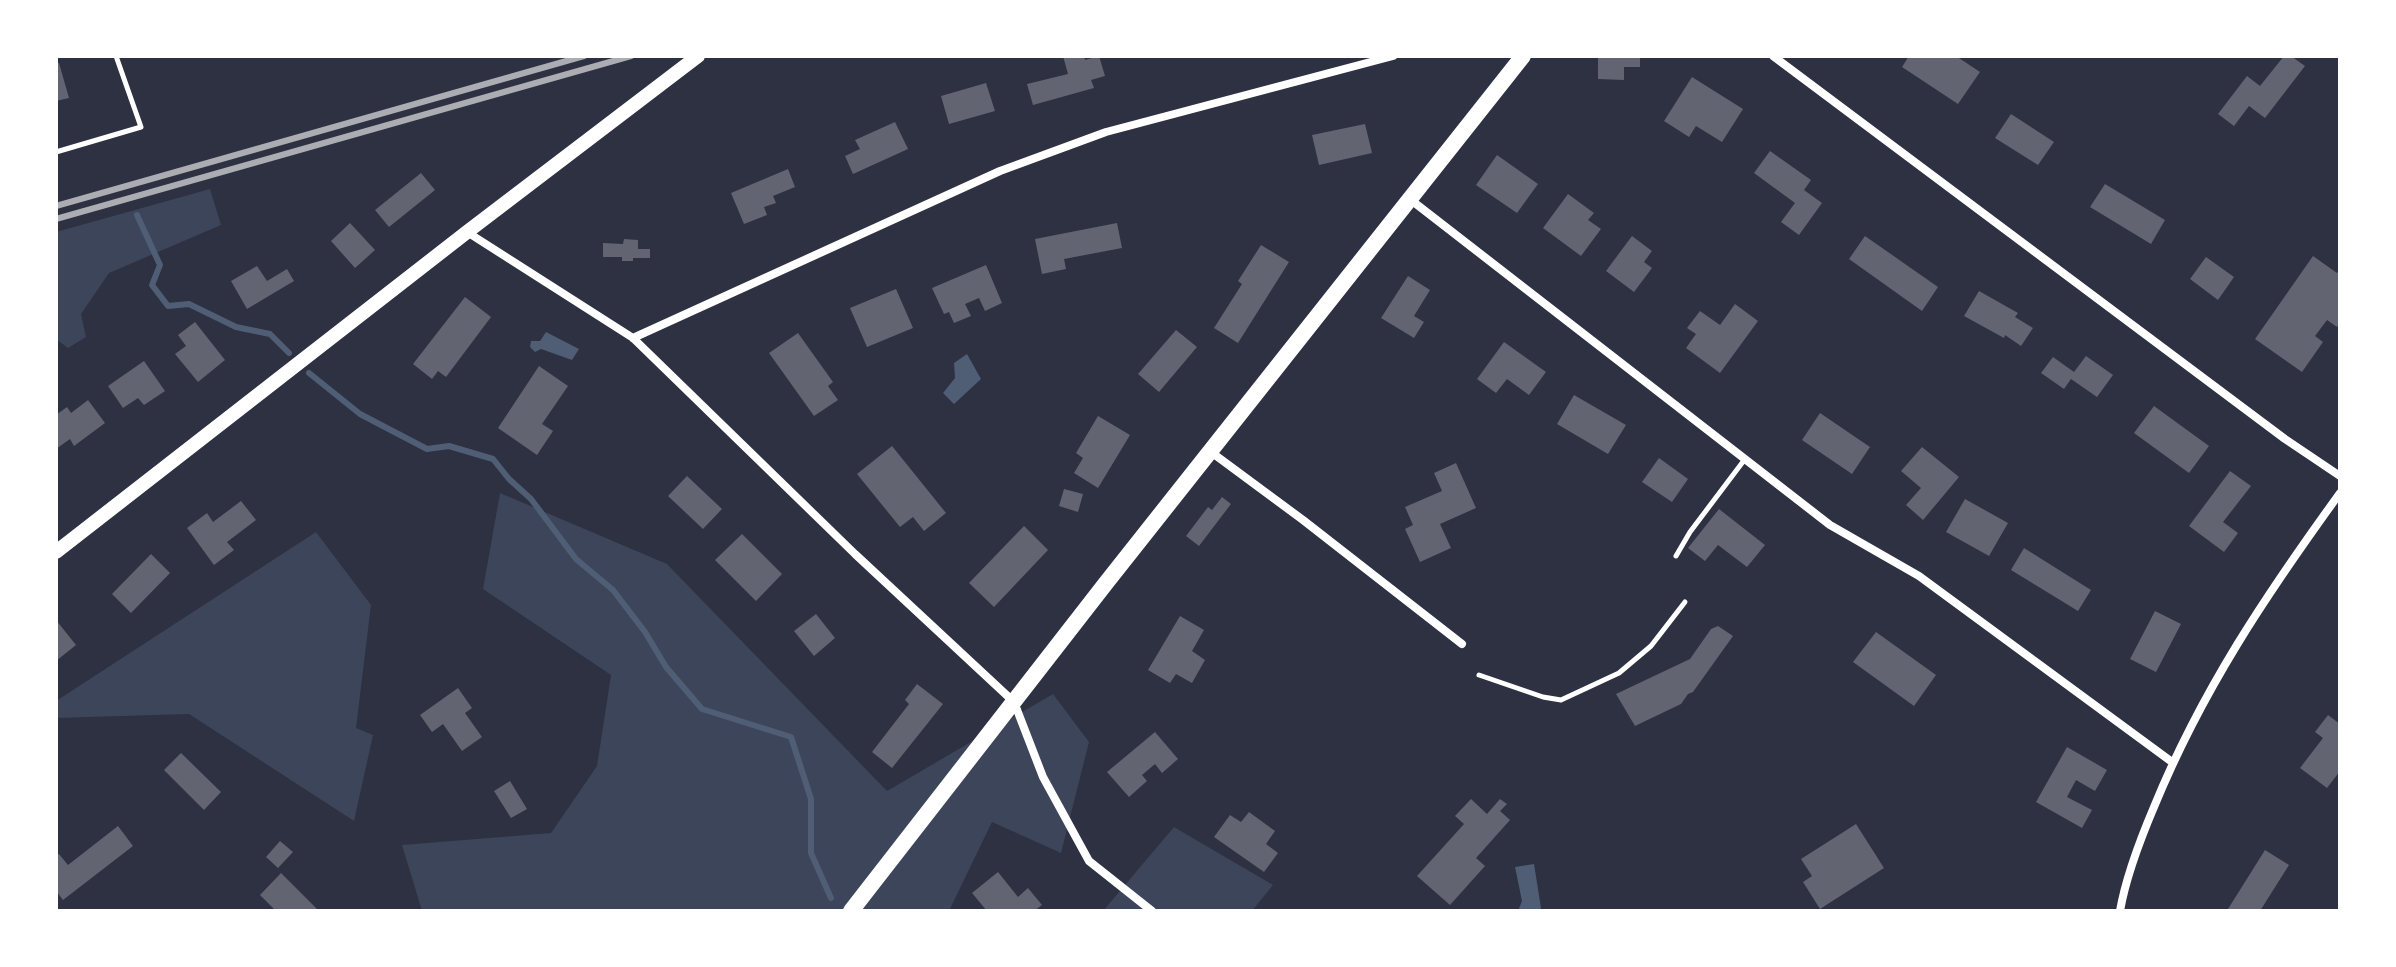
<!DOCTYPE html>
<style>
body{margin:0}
#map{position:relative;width:2396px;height:967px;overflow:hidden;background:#2d3142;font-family:Helvetica,sans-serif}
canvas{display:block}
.frame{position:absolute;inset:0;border:58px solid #fff;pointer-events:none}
</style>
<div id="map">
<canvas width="2396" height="967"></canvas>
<div class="frame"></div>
</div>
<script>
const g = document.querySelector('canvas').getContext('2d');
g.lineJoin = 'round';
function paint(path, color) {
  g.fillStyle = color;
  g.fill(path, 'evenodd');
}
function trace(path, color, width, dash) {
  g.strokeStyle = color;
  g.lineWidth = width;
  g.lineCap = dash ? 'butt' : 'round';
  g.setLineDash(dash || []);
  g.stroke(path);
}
const green = new Path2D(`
 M210,189l11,36 -112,48 -28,41 5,23 -18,11 -12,-9v-107z
 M500,493l167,71 220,227 166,-97 36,48 -28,111 -69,-31 -43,89h-527l-20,-66 149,-12 46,-67 14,-91 -128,-86z
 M316,532l55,73 -15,123 17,7 -19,86 -165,-107 -133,4v-17z
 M1174,827l99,58 -21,26h-149z`);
const water = new Path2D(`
 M546,332l33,17 -7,11 -31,-11 -6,3 -5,-5 1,-6h9z
 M967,354l14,25 -27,25 -11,-11 12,-15 -1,-15z
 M1534,864l7,44 -3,3h-20l4,-10 -7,-34z`);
const stream = new Path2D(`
 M137,215l23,50 -8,20 16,21 21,-2 47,23 34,7 19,19
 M309,373l51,41 67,35 22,-3 44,13 16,20 22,20 45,60 37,31 32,42 21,35 36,42 89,28 20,62v54l20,45`);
const building = new Path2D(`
 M1063,56h21l1,4 14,-4 6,20 -14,4 3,8 -61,17 -6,-21 41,-10z
 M1598,56h42v11h-16v13l-26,-1z
 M1909,56l34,2 13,-2 24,16 -22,32 -56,-37z
 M2284,56h7l14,10 -40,52 -16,-12 -15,20 -16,-12 29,-38 13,10z
 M59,63l10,35 -13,3v-37z
 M1692,77l51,32 -21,33 -26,-16 -7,11 -25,-16z
 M986,83l9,28 -46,13 -8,-28z
 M2011,114l43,28 -16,23 -43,-27z
 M895,122l13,27 -55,25 -8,-18 15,-7 -5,-9z
 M1365,124l7,29 -53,12 -7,-30z
 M1770,151l41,29 -7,10 18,13 -23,32 -18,-13 14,-19 -41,-30z
 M1497,155l41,29 -21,29 -41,-28z
 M788,169l7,18 -22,9 3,7 -12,4 3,8 -23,9 -13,-31z
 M421,173l14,17 -46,37 -14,-17z
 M2105,184l60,36 -14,24 -61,-37z
 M1568,194l26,19 -6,7 13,9 -20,27 -38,-28z
 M350,223l25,27 -20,18 -24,-27z
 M1117,223l5,25 -58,11 2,10 -24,5 -7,-35z
 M1632,236l20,15 -8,11 8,6 -18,24 -28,-21z
 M1865,236l73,51 -16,24 -73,-52z
 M624,239l14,1v9h12v9h-17v3h-11v-4h-19v-14l20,1z
 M1261,245l28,17 -51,81 -24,-15 28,-44 -4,-3z
 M2313,256l24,17 3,-6v55l-3,5 -10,-7 -12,16 8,6 -21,30 -47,-33z
 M2206,257l28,20 -16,23 -28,-21z
 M986,265l16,38 -17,8 -6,-13 -14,6 6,12 -17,7 -5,-11 -5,2 -12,-26z
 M257,266l10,15 20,-12 7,12 -47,28 -16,-28z
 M1408,276l22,14 -16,26 10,6 -10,16 -33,-20z
 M896,289l17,39 -46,19 -17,-39z
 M1979,291l39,22 -3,4 18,11 -12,18 -16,-11 -1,3 -40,-22z
 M465,297l26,20 -45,60 -8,-6 -6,8 -19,-15z
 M1735,304l23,17 -38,52 -34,-25 10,-14 -9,-6 13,-17 20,14z
 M195,322l30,38 -27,22 -23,-28 11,-8 -8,-11z
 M1176,330l21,17 -38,45 -21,-18z
 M798,333l35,49 -5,4 10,14 -24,16 -45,-63z
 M1504,342l42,30 -17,23 -22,-16 -11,14 -19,-14z
 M2086,356l27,19 -16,22 -26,-18 -7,10 -23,-16 12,-16 21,15z
 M144,361l21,30 -21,14 -6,-7 -15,10 -15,-22z
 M539,366l29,20 -26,38 11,7 -16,24 -39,-27z
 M1574,395l52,30 -18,29 -51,-30z
 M88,400l17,23 -31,23 -4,-7 -14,10v-34l11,-8 4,6z
 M2154,406l55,40 -20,27 -55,-40z
 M1820,413l50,34 -18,27 -50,-34z
 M1098,416l32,19 -32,53 -24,-15 9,-15 -7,-5z
 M892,446l54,67 -22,18 -11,-14 -13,10 -43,-53z
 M1922,447l37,30 -36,43 -17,-15 15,-17 -20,-17z
 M1659,458l29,21 -16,23 -30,-20z
 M1456,463l20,45 -36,16 11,24 -31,14 -15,-33 8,-4 -8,-18 37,-16 -8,-18z
 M2230,471l21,15 -28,36 15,11 -14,19 -35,-26z
 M687,476l35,33 -19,20 -35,-33z
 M1064,489l19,5 -5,18 -19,-6z
 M1222,497l9,7 -32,42 -13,-10 22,-29 4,3z
 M1965,499l43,24 -19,33 -43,-24z
 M241,501l15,19 -29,22 7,8 -20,15 -27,-37 20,-15 6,9z
 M1719,509l46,36 -18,22 -29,-22 -13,16 -17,-13z
 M1024,526l24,24 -54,57 -25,-24z
 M742,534l40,40 -26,27 -41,-41z
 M2024,548l67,42 -13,21 -67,-41z
 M151,554l19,19 -39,40 -19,-19z
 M2155,611l26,13 -25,48 -26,-13z
 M816,614l19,24 -21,18 -20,-25z
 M1180,616l24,14 -12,21 13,9 -13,23 -16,-9 -6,9 -22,-13z
 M56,620l20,25 -20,16z
 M1718,626l15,10 -40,56 -5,2 -7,10 -46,22 -19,-32 74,-35 21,-30z
 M1876,632l60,43 -22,31 -61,-44z
 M917,684l26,20 -51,64 -20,-16 37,-48 -4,-4z
 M458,688l14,20 -7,5 17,24 -20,14 -19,-27 -11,8 -12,-17z
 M2328,715l12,9v47l-13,17 -27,-20 23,-30 -8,-6z
 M1155,732l23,27 -16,14 -7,-9 -13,11 5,6 -18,16 -22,-25z
 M2067,747l40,23 -12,21 -19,-11 -9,17 25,13 -10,18 -46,-26z
 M181,753l40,39 -17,18 -40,-40z
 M510,781l17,28 -16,9 -17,-27z
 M1471,799l16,15 13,-15 7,5 -7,7 10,9 -34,38 9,8 -35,39 -33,-29 47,-52 -9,-8z
 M1249,812l26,19 -9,13 12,9 -14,19 -50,-35 16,-22 11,7z
 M1856,824l28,44 -64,41 -17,-27 9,-6 -11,-17z
 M118,826l15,20 -70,54 -7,-9v-35l3,-2 9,11z
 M280,841l13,11 -15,16 -12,-11z
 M2265,850l24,15 -29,46h-29l-3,-2z
 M998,872l20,25 10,-9 14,17 -8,6h-47l-15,-18z
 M281,873l38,38h-43l-16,-16z`);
const service = new Path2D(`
 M56,152l85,-25 -25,-71
 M1676,556l14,-24 55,-73
 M1479,675l64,22 18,3 58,-27 32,-27 34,-44`);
const minor = new Path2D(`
 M1773,56l512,383 55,37
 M1411,200l419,325 89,51 253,186
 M467,232l166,106 222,216 159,148 29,75 46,84 63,50
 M633,338l367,-167 106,-39 287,-76
 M1211,452l92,68 159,124
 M2120,911c6,-35 20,-71 34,-104 48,-117 112,-212 186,-314`);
const tertiary = new Path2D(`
 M56,552l411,-320 231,-176`);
const secondary = new Path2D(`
 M851,911l255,-328 417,-527`);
const rail = new Path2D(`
 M56,206l528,-150
 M56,219l575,-163`);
paint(green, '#3c4559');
paint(water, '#4f5d75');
trace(stream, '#4f5d75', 6);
paint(building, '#626471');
trace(service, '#fff', 5);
trace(minor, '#fff', 8);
trace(tertiary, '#fff', 14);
trace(secondary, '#fff', 16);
trace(rail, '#abadb3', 6);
</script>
